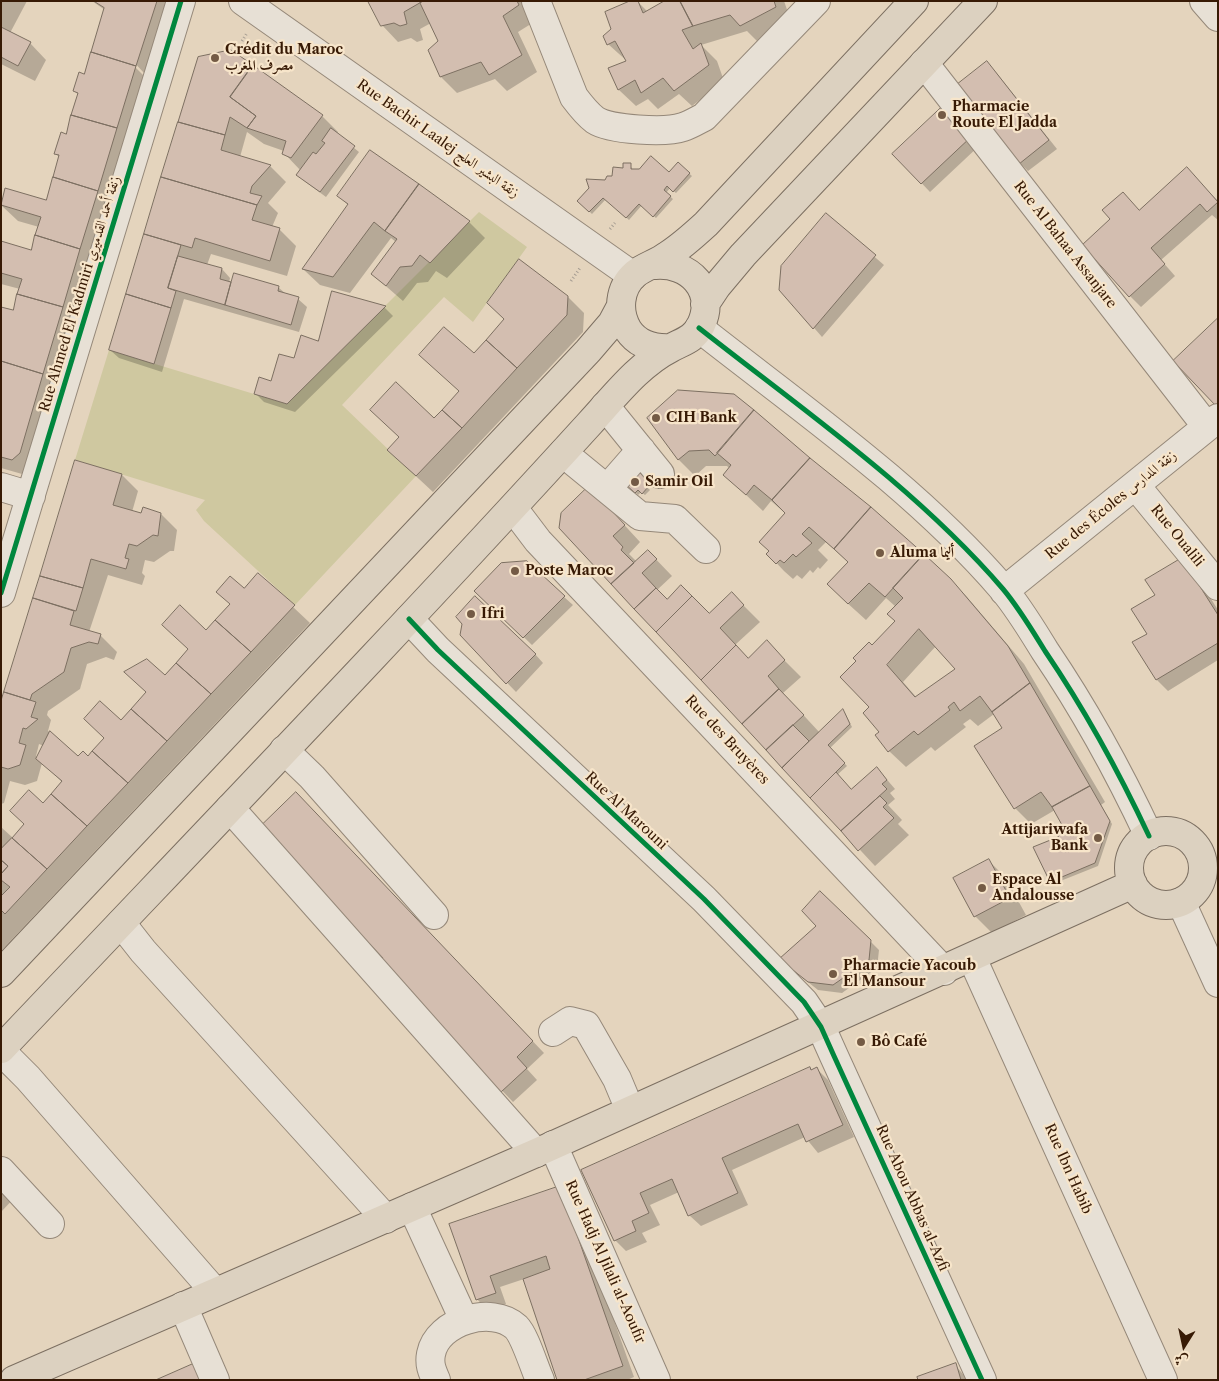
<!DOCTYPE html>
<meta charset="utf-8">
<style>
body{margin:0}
#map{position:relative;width:1219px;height:1381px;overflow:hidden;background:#e4d4bd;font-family:"Libre Caslon Text",Amiri,serif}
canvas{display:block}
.frame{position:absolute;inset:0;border:2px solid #371a05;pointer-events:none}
.north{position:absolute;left:1159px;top:1321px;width:50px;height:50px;-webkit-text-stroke:4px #f7e5ca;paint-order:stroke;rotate:190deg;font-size:14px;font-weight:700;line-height:20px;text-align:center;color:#371a05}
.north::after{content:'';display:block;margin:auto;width:18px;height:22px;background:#371a05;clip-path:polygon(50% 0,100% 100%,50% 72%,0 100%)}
</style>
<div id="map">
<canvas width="1219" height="1381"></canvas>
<div class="frame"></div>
<div class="north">ش</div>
</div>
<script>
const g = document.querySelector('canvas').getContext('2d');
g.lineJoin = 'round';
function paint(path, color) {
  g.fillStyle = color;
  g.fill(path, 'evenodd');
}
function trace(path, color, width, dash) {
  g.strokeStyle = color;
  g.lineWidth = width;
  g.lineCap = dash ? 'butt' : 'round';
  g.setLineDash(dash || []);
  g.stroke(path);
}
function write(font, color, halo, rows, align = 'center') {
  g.font = font + ' "Libre Caslon Text",Amiri,serif';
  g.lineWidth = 4.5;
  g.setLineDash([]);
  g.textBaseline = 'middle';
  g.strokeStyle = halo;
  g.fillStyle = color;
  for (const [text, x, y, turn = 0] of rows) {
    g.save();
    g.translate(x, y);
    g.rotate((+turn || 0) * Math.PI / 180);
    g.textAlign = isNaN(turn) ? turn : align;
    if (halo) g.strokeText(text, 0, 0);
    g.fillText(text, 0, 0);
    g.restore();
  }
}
const green = new Path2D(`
 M479,212l48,35 -54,75 -29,-25 -102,108 74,71 -121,129 -91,-84 -8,-11 9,-10 -130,-40 34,-110 178,54z`);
const shadow = new Path2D(`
 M1,1h26l-17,32 20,10 16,17 -11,21 -34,-17z
 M92,1h73l2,5 -23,67 -12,-13 -2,2 16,16 -117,398 -28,-8v-160l12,4 7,-23 -19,-5v-42l31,9 7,-24 -21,-6 -17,-16 46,-3 13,-44 -5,-5 12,-18 12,-40 -5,-4 11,-15 20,-66z
 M370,1h153l11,21 -16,10 19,40 -30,19 -12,-12 -38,14 -16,-16 -12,-26 10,-9 -8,-19 -11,6 3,11 -6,2 -6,-4 -13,4 -16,-17z
 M637,1l11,11 21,-11h115l8,23 -34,18 -11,-11 -46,14 16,16 7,20 -32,25 -13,-12 -21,15 -10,-10 -12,7 -17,-16 -9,-21 18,-7 -20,-18 5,-15z
 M199,58l123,58 16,16 -1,2 22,18 -33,45 -23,-17 -2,-9 -17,-18v-2l-20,-7 -17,-12 -7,25 30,9 16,16 -18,21 10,10 -6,14 7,2 17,17 -9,30 -76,-22 -4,11 15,4 8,9 -1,5 49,4 9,8 11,4 9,8 -8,25 -115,-33 -22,73 -43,-14 -9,-8z
 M995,71l62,78 -29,22 -8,-8z
 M944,107l36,38 -50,47 -36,-38z
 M370,152l99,70 16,16 -38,40 -11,-7 -8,11 -11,1 -14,18 -31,-27 24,-32 -5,-4 -41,55 -30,-8 -17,-16 46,-63 -10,-10z
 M678,164l14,12 -16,17 -6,-5 -4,5 7,6 -17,19 -14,-13 -13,15 -23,-21 -14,15 -13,-13 51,-36 3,5 36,3z
 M1187,169l31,32v19l-6,-5 -51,45 14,16 -34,31 -11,-11 10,-85z
 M826,215l58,50 -62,72 -41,-47z
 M333,292l52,16 8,8 -98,96 -31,-10 -8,-8 63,-52z
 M567,296l17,17 -1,19 -150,160 -28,-26 29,-46 26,-28 14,-37 31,-35z
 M679,391l271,189 17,17 57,67 81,138 -4,3 11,19 -14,42 -45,18 -2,-3 7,-43 5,-13 -8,-15 -24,14 -16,-16 -11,-79 -10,-15 -16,12 -8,-7 -7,5 3,3 -31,24 -4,-4 -25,20 -17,-16 -12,-16 4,-3 -10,-25 1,-61 24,-24v-15l-10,-9 -20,22 -21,-19 4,-38 -23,-21 -8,8 10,10 -8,9 -2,-2 -5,6 -3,-3 -8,9 -5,-4 -4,4 -9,-8 -16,-17 18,-40 -15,-13 -8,10 -38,-36 5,-6 -3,-3h-21l-11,10 -16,-16 -30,-42zM936,646l21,24 -40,28 -14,-16z
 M76,461l46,14 16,16 -6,21 10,3 19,-1 16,16 -3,21h-4l-16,11 -9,-2 -3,13 3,3 -3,9 -34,-10 -19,57 11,3 17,17 -3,8 -8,-3 -19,7 -7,25 -32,22 -1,4 4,5 -3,11 30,27h10l170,-184 52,49 -309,328v-124l12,11 49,-56 -20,-19 -5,18 -12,4 -15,-4 -6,22 -3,1v-99zM39,744l5,2 -6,13 -2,-3z
 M636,471l12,12 -2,3 4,4 -5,5 -4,-3 -3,3 -13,-13z
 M605,504l35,38 -11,12 8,8 11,-11 24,25 -15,14 10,10 42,15 23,-21 28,28 -25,23 14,14h34l18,18 -18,16 37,40 23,-22 2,2 7,14 -22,21 17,18 -10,9 14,15 26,-22 18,21 -5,4 5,6 -7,6 14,15 -4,4 11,11 -34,31 -314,-338z
 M526,563l47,42 -41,40 -56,-54z
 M1193,570l25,40v50l-50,31 -11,-11 -23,-37 14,-9z
 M464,624l71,30 8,9 -27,29 -55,-57z
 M307,805l237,248 -17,16 10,11 -24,22 -133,-139 5,-5z
 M989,861l16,16 21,38 -34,18 -17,-17 -20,-37z
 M870,941l9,9 -2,18 -35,25 -24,-3 -29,-23z
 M810,1068l2,3 5,-2 11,11 26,57 -36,16 -13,-16 -73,33 16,35 -47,21 -12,-11 -10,-23 -29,13 10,20 -18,8 5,9 -21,9 -11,-11 -32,-69z
 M1,1182l15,14 -15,16z
 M571,1199l63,178 -7,3h-68l-35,-101 -24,8 6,17 -18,7 -11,-12 -26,-74z
 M955,1365l13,15h-48z`);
const building = new Path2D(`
 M94,1h63l-21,65 -45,-14 13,-44z
 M368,1h55l-19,11 3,12 -7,2 -6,-3 -13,3z
 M423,1h94l2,4 -16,11 19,39 -33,20 -8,-13 -41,15 -12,-27 10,-9 -18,-38z
 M630,1h8l5,12 21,-12h16l13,25 -11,4 11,19 8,-6 8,22 -35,26 -11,-13 -22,15 -6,-13 -17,10 -10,-22 18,-7 -11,-20 -8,4 -4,-9 8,-7 -6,-17z
 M680,1h94l2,6 -36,19 -10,-11 -37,11z
 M1,27l30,15 -13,24 -17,-9z
 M231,50l22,15 -23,32 26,19 -9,12 -17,-11 -5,18 -47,-13 20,-65z
 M91,52l45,14 -19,62 -46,-13 7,-22 -5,-2 6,-19 5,2z
 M987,61l62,79 -30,24 -65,-77z
 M253,65l70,50 -32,43 -9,-4 4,-13 -39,-13 9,-12 -26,-19z
 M944,105l28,31 -51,48 -29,-30z
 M71,115l46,13 -19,63 -45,-14 6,-22 -5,-1 7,-22 5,2z
 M178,122l47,13 -4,15 50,15 -19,21 -2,7 12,3 -5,9 -96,-28z
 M331,128l24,18 -35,46 -24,-17 17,-23 3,2 9,-11 -3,-2z
 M370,150l49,34 -34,47 -11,-9 -41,55 -31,-8 46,-65 -11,-8z
 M651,156l18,16 9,-10 12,11 -17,19 -6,-6 -3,4 7,6 -18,21 -14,-13 -13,14 -23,-20 -14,14 -12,-11 12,-13 -3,-9 19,1 2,-4h5l1,-9 10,1v-5h8v6h8z
 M1187,167l31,35 -11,10 -7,-8 -49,44 14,16 -36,33 -47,-52 28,-26 -8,-9 21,-18 16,18z
 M53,177l45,14 -18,58 -45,-14 6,-18 -40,-12 4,-17 41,12z
 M161,177l96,28 -5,15 28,8 -10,33 -75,-23 -3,10 -48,-14z
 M419,184l51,37 -40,42 -10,-8 -8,11 -12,1 -14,19 -15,-12 26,-35 -12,-8z
 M826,213l50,42 -63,74 -34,-39 2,-24z
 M144,234l37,11 -13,43 8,3 -5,17 -45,-14z
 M35,235l45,14 -17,58 -46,-13 5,-15 -21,-6v-32l30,9z
 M178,256l44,12 -2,11 11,3 -6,23 -57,-17z
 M519,259l49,37 -1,19 -50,53 -31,-28 18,-21 -17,-16z
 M234,273l45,13 -1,5 21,6 -8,28 -66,-20z
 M332,291l54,15 -99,98 -33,-10 5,-17 12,4 8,-27 15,4 7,-23 17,6z
 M17,294l46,13 -20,67 -42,-13v-54l12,3z
 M126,294l45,14 -17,56 -45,-14z
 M1218,318v89h-1l-44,-46z
 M444,327l30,26 12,-13 31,28 -55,60 -20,-18 17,-19 -40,-36z
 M1,361l42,13 -23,79 -8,7 -11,-3z
 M396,382l38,36 8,-8 20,18 -46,48 -29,-26 12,-13 -29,-27z
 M678,390l56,4 20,16 -39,46 -6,-6 -20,1 -11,9 -31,-42z
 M754,410l56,48 -38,42 -18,-15 -8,10 -23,-20 8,-10 -14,-12z
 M810,458l61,49 -37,42 -25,-22 -7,7 10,9 -16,14 -3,-3 -9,9 -4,-3 -4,4 -10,-10 3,-3 -10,-9 26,-29 -13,-13z
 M75,460l47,14 -9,31 28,8 2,-6 18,6 -3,23 -5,-1 -16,11 -8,-2 -4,14 4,1 -3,10 -35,-10 -8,29 -43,-12z
 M636,469l11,11 -3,3 4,4 -6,7 -4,-4 -3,3 -12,-11z
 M589,486l36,39 -12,11 10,11 -2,3 13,13 -23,21 -52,-56 2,-15z
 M871,507l53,47 -39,43 -16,-14 -21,21 -21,-20 21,-22 -14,-13z
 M648,550l9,9 -15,14 14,15 -22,21 -23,-25z
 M924,554l27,25 57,67 22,37 -38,29 -12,-16 -20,15 -6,-9 -6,5 2,3 -32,25 -4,-4 -26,21 -13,-17 4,-3 -16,-19 6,-6 -29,-30 16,-16 -3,-3 16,-16 3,3 23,-24 -8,-7 16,-16 -10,-10zM919,629l36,40 -40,28 -28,-32z
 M1182,558l36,57v28l-62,37 -24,-38 15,-8 -16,-25 24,-14 -10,-15z
 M527,561l38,35 -42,42 -49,-47 27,-28z
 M258,573l37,32 -44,47 -36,-32 15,-16 -14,-12 14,-16 14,12z
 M40,576l43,12 -7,23 -43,-13z
 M681,585l11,11 -36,36 -22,-23 22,-21 11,11z
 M732,592l12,13 -24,23 16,17 -35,35 -45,-48 36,-36 17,17z
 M475,596l61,58 -30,30 -46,-49 2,-11 -6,-7z
 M33,598l41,13 -4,14 31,9 -3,10 -9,-2 -18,6 -7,24 -32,22 -2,6 -26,-8z
 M180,605l26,25 9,-10 36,32 -40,42 -35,-31 12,-14 -26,-24z
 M767,640l18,20 -17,16 11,13 -37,35 -41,-44 35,-35 12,13z
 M147,659l18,16 11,-12 35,31 -44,47 -36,-32 15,-17 -22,-20z
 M1030,683l60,103 -38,21 -11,-15 -27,17 -40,-63 28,-18 -10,-16z
 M779,689l25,26 -38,35 -24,-26z
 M4,692l32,10 -5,15 7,2 -12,10 -3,-1 -4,15 7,2 -6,20 -12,4 -7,-2v-66z
 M100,701l21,19 10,-11 36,32 -39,42 -36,-32 12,-13 -20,-19z
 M843,709l7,15 -22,21 17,18 -35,35 -28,-30z
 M793,725l16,16 -27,27 -16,-18z
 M50,731l28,25 5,-5 5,5 4,-5 36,32 -41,43 -36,-32 11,-13 -26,-22z
 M877,767l10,13 -5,4 5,5 -46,42 -31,-33 26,-26 15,17z
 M1090,786l20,35 -15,42 -45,19 -17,-35 25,-10 4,-12 -10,-18z
 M29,790l14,13 8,-9 36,32 -40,43 -35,-31 12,-14 -14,-13z
 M296,792l237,249 -16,16 10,11 -26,24 -123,-129 5,-5 -124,-130z
 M880,796l7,7 -4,4 11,11 -36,33 -17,-20z
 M12,838l35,31 -42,45 -4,-4v-14l9,-9 -9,-7v-6l7,-8 -7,-6v-11z
 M989,859l21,39 -36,19 -21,-39z
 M1,860l7,6 -7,8z
 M820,891l51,49 -2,20 -36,25 -25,-3 -29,-23 37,-33 -14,-15z
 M810,1067l1,3 6,-3 26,58 -37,17 -8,-18 -76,34 16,35 -50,23 -16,-37 -32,14 9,20 -17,8 4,10 -22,10 -33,-71z
 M560,1186l63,180 -39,14h-27l-34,-101 27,-10 -4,-13 -56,20 6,17 -20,7 -27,-76z
 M956,1363l5,17h-43l-1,-3z
 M193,1364l8,16h-45z`);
const path = new Path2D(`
 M242,41l5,-8
 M610,229l5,-6
 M571,281l9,-13`);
const minor = new Path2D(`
 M243,1l390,275
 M536,1l38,96c6,8 13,17 21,23 15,10 71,13 88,7 7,-2 15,-7 21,-10l112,-116
 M1204,1l14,16
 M924,63l283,364
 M699,328c104,82 217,160 304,261 16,19 29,41 42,62 40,59 74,121 104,185
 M605,406l55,68
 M563,453l77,63 35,3 31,30
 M1136,486l82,100
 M1,487l30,9
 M607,489l34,-39
 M513,508l25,33 406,430
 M1004,591l214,-173
 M1,593l180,-592
 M409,619l29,31 266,249 100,103 17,25 13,29 148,324
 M284,750l28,27 122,138
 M230,808l306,345
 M1181,902l37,81
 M121,923l22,28 243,268
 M972,958l191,422
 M553,1032l17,-11 16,4 31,54 13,31
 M1,1051l27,27 187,214
 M553,1145l103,235
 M1,1171l49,53
 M412,1207l52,113
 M183,1306l32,74
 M436,1380c-4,-9 -7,-16 -5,-26 6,-33 61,-49 85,-27 9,9 18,40 24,53`);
const major = new Path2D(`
 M705,304l12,-18 26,-31 240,-254
 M671,348c-17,1 -33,-3 -43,-18 -11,-18 -9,-42 7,-56 10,-8 23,-11 33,-19 14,-9 26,-20 38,-31l208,-223
 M1129 868a37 37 0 1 1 74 0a37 37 0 1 1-74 0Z
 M1,973l587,-622 24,-28 8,-15
 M1,1049c197,-208 396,-414 589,-626 24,-26 49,-59 81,-75 13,-7 23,-9 30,-23 16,-35 -12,-63 -46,-60
 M14,1380l522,-227 597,-269`);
const cycleway = new Path2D(`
 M699,328c104,82 217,160 304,261 16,19 29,41 42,62 40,59 74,121 104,185
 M1,593l180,-592
 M409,619l29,31 266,249 100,103 17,25 13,29 148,324`);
const markers = [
 [215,58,5,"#745b45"],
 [942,115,5,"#745b45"],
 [656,418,5,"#745b45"],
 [635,482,5,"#745b45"],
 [880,553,5,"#745b45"],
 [515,571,5,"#745b45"],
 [471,614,5,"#745b45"],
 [1098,838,5,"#745b45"],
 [982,888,5,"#745b45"],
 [833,974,5,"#745b45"],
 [861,1042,5,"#745b45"]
];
const poiNames = [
 ["Crédit du Maroc",225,50],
 ["مصرف المغرب",225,66],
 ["Pharmacie",952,107],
 ["Route El Jadda",952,123],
 ["CIH Bank",666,418],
 ["Samir Oil",645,482],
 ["Aluma أليما",890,553],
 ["Poste Maroc",525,571],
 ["Ifri",481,614],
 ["Attijariwafa",1088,830,"right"],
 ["Bank",1088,846,"right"],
 ["Espace Al",992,880],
 ["Andalousse",992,896],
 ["Pharmacie Yacoub",843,966],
 ["El Mansour",843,982],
 ["Bô Café",871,1042]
];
const streetNames = [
 ["Rue Bachir Laalej زنقة البشير العلج",438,139,35],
 ["Rue Al Bahaa Assanjare",1065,245,52],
 ["Rue Ahmed El Kadmiri زنقة أحمد القدميري",80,294,-73],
 ["Rue des Écoles زنقة المدارس",1111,505,-39],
 ["Rue Oualili",1177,536,51],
 ["Rue des Bruyères",727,740,47],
 ["Rue Al Marouni",626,811,43],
 ["Rue Ibn Habib",1068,1169,66],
 ["Rue Abou Abbas al-Azfi",912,1198,66],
 ["Rue Hadj Al Jilali al-Aoufir",605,1262,66]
];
paint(green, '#cfc8a0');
paint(shadow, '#0003');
paint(building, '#d3beb0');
trace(building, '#7c6f61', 1);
trace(minor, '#958879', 30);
trace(major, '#7c6f61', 30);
trace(path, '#a69d92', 3, [1, 2.5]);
trace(minor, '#e7e0d5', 28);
trace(major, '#dcd1c0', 28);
trace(cycleway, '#00873e', 5);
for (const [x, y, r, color] of markers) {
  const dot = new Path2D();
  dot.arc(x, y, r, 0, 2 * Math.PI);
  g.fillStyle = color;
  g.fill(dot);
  trace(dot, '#f7e5ca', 2);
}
write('bold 14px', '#371a05', '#f7e5ca', poiNames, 'left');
write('14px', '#371a05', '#f7e5ca', streetNames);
</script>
